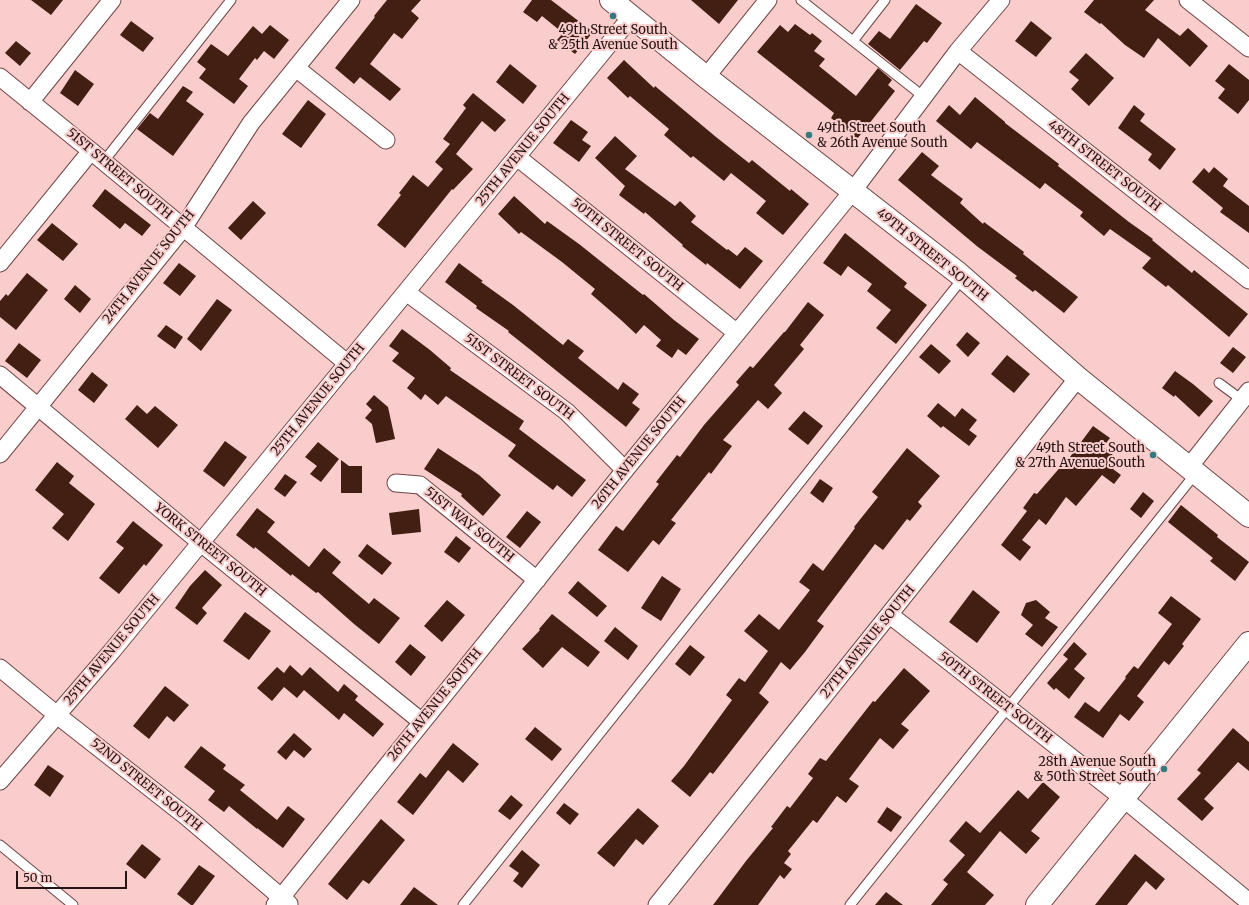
<!DOCTYPE html>
<style>
body{margin:0}
#map{position:relative;width:1249px;height:905px;overflow:hidden;background:#f8cdcc;font-family:Merriweather,serif}
canvas{display:block}
.scale{position:absolute;left:16px;top:871px;width:111px;height:18px;box-sizing:border-box;border:2px solid #261314;border-top:0;padding-left:5px;font-size:12px;line-height:14px;white-space:nowrap;color:#261314;-webkit-text-stroke:3px #f8cdcc;paint-order:stroke}
</style>
<div id="map">
<canvas width="1249" height="905"></canvas>
<div class="scale">50 m</div>
</div>
<script>
const g = document.querySelector('canvas').getContext('2d');
g.lineJoin = 'round';
function paint(path, color) {
  g.fillStyle = color;
  g.fill(path, 'evenodd');
}
function trace(path, color, width, dash) {
  g.strokeStyle = color;
  g.lineWidth = width;
  g.lineCap = dash ? 'butt' : 'round';
  g.setLineDash(dash || []);
  g.stroke(path);
}
function write(font, color, halo, rows, align = 'center') {
  g.font = font + ' Merriweather,serif';
  g.lineWidth = 4;
  g.setLineDash([]);
  g.textBaseline = 'middle';
  g.strokeStyle = halo;
  g.fillStyle = color;
  for (const [text, x, y, turn = 0] of rows) {
    g.save();
    g.translate(x, y);
    g.rotate((+turn || 0) * Math.PI / 180);
    g.textAlign = isNaN(turn) ? turn : align;
    if (halo) g.strokeText(text, 0, 0);
    g.fillText(text, 0, 0);
    g.restore();
  }
}
const building = new Path2D(`
 M31,0h32l-12,15z
 M387,0h34l-10,11 8,7 -17,21 -8,-6 -24,31 31,25 -11,12 -30,-24 -6,7 -19,-16 40,-51 -1,-1z
 M532,0h19l42,32 -18,22 -18,-14 6,-7 -21,-17 -5,6 -14,-10z
 M691,0h47l-19,24z
 M1094,0h60l-9,10 35,26 8,-8 20,18 -18,21 -32,-29 -14,20 -19,-13 -24,-22 -1,1 -16,-12z
 M916,4l26,19 -15,20 -3,-2 -24,29 -32,-26 11,-13 11,8z
 M131,21l23,17 -11,14 -23,-17z
 M1031,21l21,17 -16,19 -21,-16z
 M795,24l15,11 2,-2 10,8 -8,10 11,8 -6,7 37,30 22,-28 14,12 -4,5 7,6 -38,48 -26,-21 3,-5 -77,-61 23,-27 8,7z
 M270,25l19,15 -15,19 -10,-8 -7,9 -2,-2 -16,21 9,7 -14,18 -35,-26 7,-9 -9,-7 14,-18 17,12 25,-30 9,8z
 M16,41l15,12 -11,13 -15,-13z
 M1086,53l28,25 -25,28 -18,-17 8,-9 -10,-8z
 M624,60l30,28 1,-2 61,51 33,26 3,-3 38,31 1,-2 18,15 -26,31 -27,-22 10,-12 -35,-28 -7,8 -31,-25 -2,2 -27,-23 5,-6 -39,-33 -2,2 -21,-20z
 M510,64l27,22 -14,18 -27,-22z
 M1229,64l20,16v20l-11,14 -20,-16 7,-9 -10,-8z
 M75,70l19,14 -16,22 -18,-13z
 M183,86l10,6 -7,9 18,13 -31,42 -36,-27 13,-16 8,6z
 M473,93l33,27 -11,12 -13,-11 -26,33 17,15 -20,21 -1,-1 -47,59 -28,-23 24,-30 -2,-2 14,-18 15,12 15,-18 -8,-7 15,-18 -7,-5 23,-31 -3,-3z
 M975,97l30,25v1l54,41 -1,2 71,56 24,17 -1,1 40,33 2,-3 54,44 -19,23 -61,-52 -2,2 -24,-19 9,-10 -41,-29 -6,7 -24,-20 3,-4 -38,-29 -5,6 -63,-47 -6,7 -35,-28 13,-16 11,10z
 M308,100l18,14 -25,34 -19,-14z
 M1134,105l11,9 -5,7 36,28 -16,21 -12,-10 4,-6 -34,-26z
 M571,120l17,12 -6,8 9,6 -12,16 -26,-19z
 M615,136l22,20 -12,13 50,37 5,-5 16,15 -5,6 36,28 1,-1 9,7 8,-9 18,14 -23,28 -33,-26 -1,2 -24,-19 1,-1 -38,-33 -1,2 -25,-19 6,-9 -30,-28z
 M922,152l17,14 -8,9 32,24 -3,4 23,21 1,-2 40,30 -1,2 55,43 -14,16 -29,-23 -2,2 -18,-14 2,-2 -39,-29 -80,-67z
 M1214,167l14,12 -5,7 26,20v27l-29,-21 3,-4 -31,-26 12,-14 5,5z
 M105,189l46,36 -9,11 -17,-13 -5,6 -28,-23z
 M514,196l31,28 2,-3 32,23 64,51 1,-1 30,26 25,19 -13,16 -8,-6 -6,9 -16,-12 5,-6 -17,-15 -8,9 -15,-14 -30,-26 4,-5 -33,-27 -41,-30 -2,2 -21,-20z
 M253,201l13,12 -25,27 -13,-12z
 M52,223l26,21 -15,17 -26,-21z
 M845,233l62,50 -3,4 23,18 -31,39 -20,-16 15,-18 -24,-19 5,-7 -24,-18 -7,10 -18,-13z
 M179,263l17,13 -16,20 -17,-13z
 M459,263l24,18 -2,1 32,23 50,40 5,-6 16,12 -6,7 40,32 5,-8 16,12 -7,9 8,6 -14,18 -94,-76 -24,-19 1,-1 -33,-23 1,-2 -32,-24z
 M27,273l21,17 -32,40 -16,-13v-16l6,-7 2,2z
 M75,285l16,14 -11,14 -16,-14z
 M217,299l15,11 -31,41 -14,-12z
 M808,302l16,13 -24,30 4,4 -30,36 8,8 -14,16 -10,-9 -35,40 9,6 -21,28 -2,-2 -38,48 5,3 -17,22 -6,-5 -25,32 -30,-22 18,-24 7,5 36,-47 -3,-2 21,-27 3,2 24,-32 35,-40 -3,-3 14,-16 3,2 31,-36h1z
 M166,325l17,12 -8,12 -18,-13z
 M402,329l28,21 21,18 -1,2 74,51 -5,8 67,51 -14,17 -15,-12 -4,5 -45,-34 8,-11 -70,-49 -8,9 -13,-11 -4,6 -14,-12 8,-10 -23,-17 7,-8 -10,-7z
 M967,332l13,11 -12,14 -12,-12z
 M19,343l22,17 -14,18 -22,-17z
 M931,344l20,17 -12,13 -20,-17z
 M1233,347l13,10 -13,16 -13,-10z
 M1007,355l23,19 -16,19 -23,-19z
 M1175,371l18,13 20,17 -14,16 -24,-22 -1,2 -12,-9z
 M92,372l16,13 -14,18 -16,-13z
 M374,395l14,12 7,32 -19,4 -4,-19 -7,-6 7,-8 -6,-6z
 M938,403l17,14 7,-9 15,12 -8,10 8,6 -8,10 -26,-20 -2,2 -14,-12z
 M137,405l10,9 8,-8 23,19 -20,23 -33,-29z
 M804,411l19,15 -15,19 -20,-16z
 M1093,426l17,12 -7,9 16,13 -6,9 8,6 -7,9 -12,-9 -26,31 -10,-9 -20,28 -7,-6 -17,21 9,7 -11,14 -19,-16 26,-34 -4,-3 11,-15 3,1 26,-30 1,1z
 M225,441l22,16 -23,30 -21,-16z
 M318,442l21,17 -18,23 -11,-8 7,-8 -12,-9z
 M438,448l41,27 22,20 -18,21 -22,-20 1,-2 -38,-25z
 M907,448l33,28 -22,26 4,4 -12,15 -3,-2 -24,31 -8,-6 -58,77 7,5 -19,26 -15,18 -9,-8 -22,31 10,9 -56,72 -3,-2 -20,25 -19,-16 13,-15 48,-66 -6,-5 13,-17 6,4 23,-31 -24,-20 15,-17 20,16 31,-40 -11,-8 14,-19 10,8 32,-43 -1,-1 24,-30 -6,-5z
 M341,460l8,6h13v27h-21z
 M57,462l17,14 -5,7 26,21 -27,37 -16,-13 12,-14 -29,-24z
 M285,474l12,8 -12,15 -11,-8z
 M820,479l13,9 -10,15 -13,-10z
 M1143,492l11,9 -13,17 -11,-9z
 M1181,505l37,30 -1,2 32,25 -14,19 -25,-20 3,-3 -45,-36z
 M257,508l18,14 -8,10 42,35 15,-19 17,14 -9,11 37,31 5,-6 26,20 -21,26 -25,-20 -36,-32 -2,1 -24,-19 -1,2 -36,-29 -1,2 -18,-14z
 M419,509l2,23 -29,3 -3,-22z
 M527,511l14,11 -21,26 -14,-11z
 M133,521l30,24 -17,21 -2,-2 -25,30 -20,-16 25,-30 -8,-6z
 M456,536l15,12 -12,15 -15,-11z
 M367,544l25,19 -10,12 -24,-19z
 M205,570l17,15 -20,23 5,5 -10,12 -22,-17 15,-22z
 M662,576l19,13 -20,32 -20,-13z
 M578,581l29,25 -10,11 -29,-24z
 M973,590l27,22 -23,31 -28,-21z
 M1171,596l30,23 -19,25 2,2 -15,19 -5,-4 -27,35 7,6 -15,19 -9,-7 -17,24 -29,-21 11,-15 14,10 27,-34 -1,-1 9,-11 4,3 34,-45 -14,-11z
 M447,600l18,15 -23,27 -18,-16z
 M1036,600l14,12 -5,6 13,9 -16,20 -17,-13 8,-9 -12,-10 5,-12z
 M245,612l26,19 -22,29 -26,-19z
 M552,614l48,38 -12,15 -26,-20 -19,21 -21,-19 18,-19 -1,-1z
 M615,627l23,19 -10,14 -24,-19z
 M1074,642l13,12 -13,15 11,9 -16,21 -13,-11 -2,2 -7,-7 21,-24 -5,-4z
 M410,644l16,13 -15,19 -16,-14z
 M690,645l15,12 -15,19 -15,-12z
 M290,665l12,11 8,-9 28,25 6,-8 14,12 -3,4 29,24 -11,13 -29,-24 -5,7 -35,-30 -7,8 -13,-11 -12,14 -15,-13 20,-21 7,6z
 M904,668l26,23 -29,33 8,6 -16,19 -13,-11 -31,41 10,7 -13,17 -9,-7 -20,27 -4,-3 -25,31 3,3 -7,9 8,6 -8,10 -4,-4 -22,30h-45l33,-44 27,-33 -2,-1 16,-21 3,2 23,-30 -5,-4 12,-16 6,3 47,-60 2,1z
 M165,686l24,19 -15,17 -7,-6 -18,23 -16,-13z
 M535,727l27,22 -10,12 -27,-22z
 M1233,728l16,14v29l-11,-9 -34,37 10,9 -12,13 -25,-22 24,-26 -4,-3z
 M294,733l18,16 -8,9 -10,-8 -8,10 -9,-8z
 M453,743l26,21 -16,19 -15,-13 -35,45 -16,-13 23,-29 6,5z
 M201,746l25,19 -3,4 22,16 -5,5 37,30 11,-14 17,13 -22,29 -26,-20v1l-28,-23 -5,6 -16,-12 7,-9 -31,-24z
 M48,765l16,11 -14,21 -16,-12z
 M1043,782l17,15 -29,34 9,7 -14,16 -26,-23 -33,41 27,23 -9,10h-54l17,-21 -5,-4 22,-25 -16,-14 17,-20 14,12 38,-43 10,9z
 M511,795l12,10 -13,15 -12,-9z
 M564,803l15,11 -9,11 -14,-12z
 M887,807l15,10 -11,15 -14,-10z
 M638,808l21,18 -16,19 -7,-6 -22,28 -17,-14z
 M381,819l24,21 -36,44 -6,-4 -16,20 -19,-16z
 M142,844l19,15 -16,20 -19,-15z
 M522,850l18,15 -18,23 -9,-7 6,-8 -10,-7z
 M1135,854l30,25 -9,11 -10,-9 -19,24h-32z
 M199,865l16,11 -22,29h-2l-14,-11z
 M414,887l24,18h-38z
 M886,892l17,13h-28z`);
const service = new Path2D(`
 M801,0l123,97
 M853,41l32,-41
 M104,161l127,-161
 M1219,383l23,17
 M0,845l73,60
 M463,905l500,-627
 M850,905l346,-432`);
const minor = new Path2D(`
 M1188,0l61,48
 M958,51l291,229
 M296,68l90,72
 M0,77l91,74 257,213
 M706,77l62,-77
 M30,102l82,-102
 M517,157l220,176
 M0,263l91,-112
 M406,292l161,120 58,58
 M0,375l201,168 221,179
 M0,454l183,-226 68,-105 100,-123
 M1189,467l60,-76
 M396,483l24,2 117,95
 M890,615l234,184 125,103
 M0,668l57,47 130,102 102,87
 M0,781l112,-130 520,-635
 M275,905l350,-435 227,-278 106,-141 43,-51
 M657,905l421,-527`);
const tertiary = new Path2D(`
 M611,0l95,77 252,196 120,105 171,138
 M1037,905l212,-262`);
const markers = [
 [613,16,4,"#327c7f"],
 [809,135,4,"#327c7f"],
 [1153,455,4,"#327c7f"],
 [1164,769,4,"#327c7f"]
];
const poiNames = [
 ["49th Street South",613,30,"center"],
 ["& 25th Avenue South",613,45,"center"],
 ["49th Street South",817,128,"left"],
 ["& 26th Avenue South",817,143,"left"],
 ["49th Street South",1145,448],
 ["& 27th Avenue South",1145,463],
 ["28th Avenue South",1156,762],
 ["& 50th Street South",1156,777]
];
const streetNames = [
 ["25TH AVENUE SOUTH",523,150,-51],
 ["48TH STREET SOUTH",1104,166,38],
 ["51ST STREET SOUTH",119,174,40],
 ["50TH STREET SOUTH",627,245,39],
 ["49TH STREET SOUTH",932,255,39],
 ["24TH AVENUE SOUTH",149,267,-52],
 ["51ST STREET SOUTH",519,377,37],
 ["25TH AVENUE SOUTH",318,400,-51],
 ["26TH AVENUE SOUTH",639,453,-51],
 ["51ST WAY SOUTH",469,525,39],
 ["YORK STREET SOUTH",210,550,39],
 ["27TH AVENUE SOUTH",868,642,-51],
 ["25TH AVENUE SOUTH",112,650,-50],
 ["50TH STREET SOUTH",995,698,38],
 ["26TH AVENUE SOUTH",435,705,-51],
 ["52ND STREET SOUTH",146,785,39]
];
paint(building, '#431e12');
trace(service, '#714545', 11);
trace(minor, '#714545', 19);
trace(tertiary, '#714545', 24);
trace(service, '#fff', 9);
trace(minor, '#fff', 17);
trace(tertiary, '#fff', 22);
for (const [x, y, r, color] of markers) {
  const dot = new Path2D();
  dot.arc(x, y, r, 0, 2 * Math.PI);
  g.fillStyle = color;
  g.fill(dot);
  trace(dot, '#f8cdcc', 1.5);
}
write('13px', '#261314', '#f8cdcc', poiNames, 'right');
write('13px', '#261314', '#f8cdcc', streetNames);
</script>
